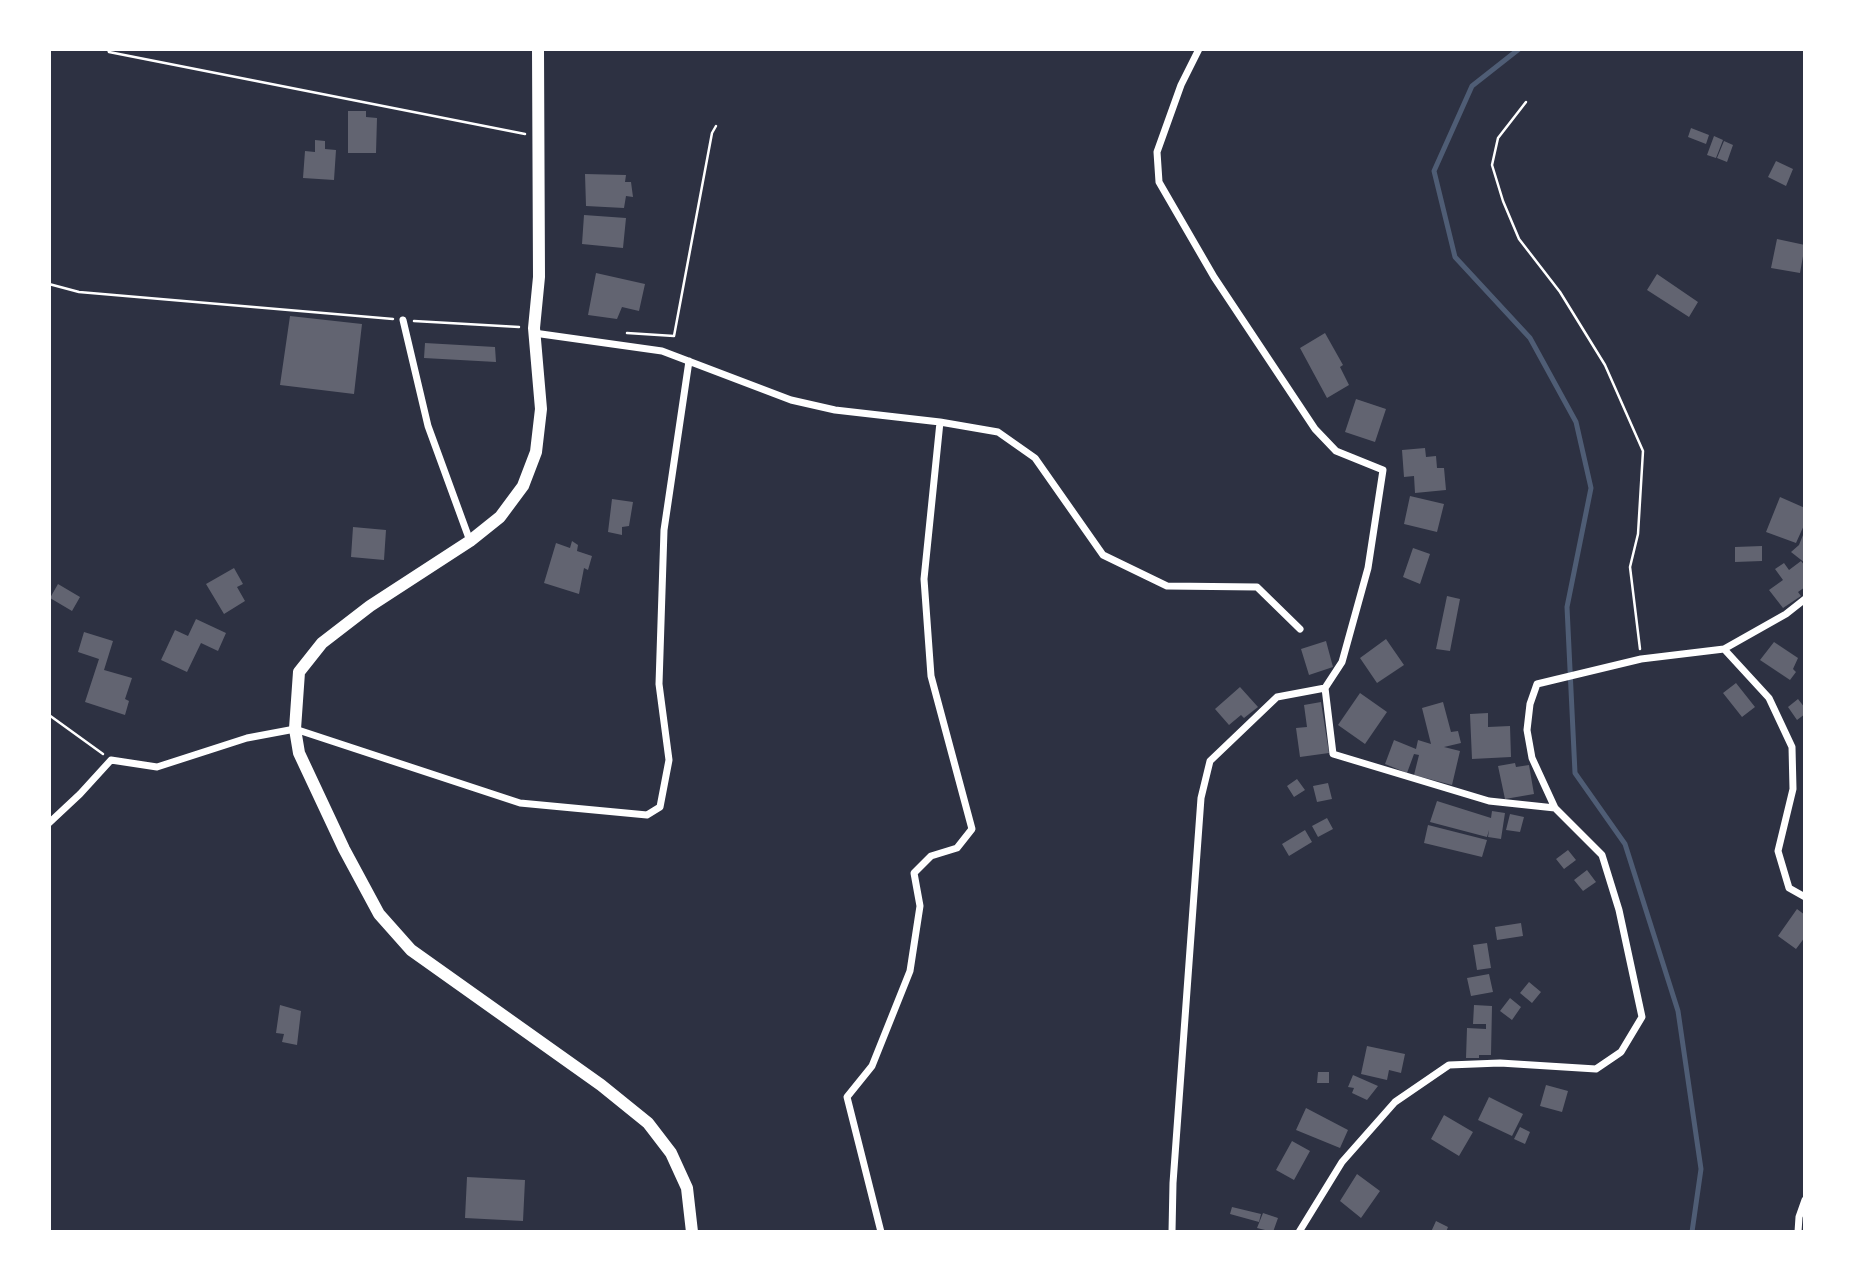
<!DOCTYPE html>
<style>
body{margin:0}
#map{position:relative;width:1854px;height:1281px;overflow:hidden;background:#2d3142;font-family:"Public Sans",sans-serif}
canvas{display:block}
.frame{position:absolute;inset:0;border:51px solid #fff;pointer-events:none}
</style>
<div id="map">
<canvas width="1854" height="1281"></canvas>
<div class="frame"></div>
</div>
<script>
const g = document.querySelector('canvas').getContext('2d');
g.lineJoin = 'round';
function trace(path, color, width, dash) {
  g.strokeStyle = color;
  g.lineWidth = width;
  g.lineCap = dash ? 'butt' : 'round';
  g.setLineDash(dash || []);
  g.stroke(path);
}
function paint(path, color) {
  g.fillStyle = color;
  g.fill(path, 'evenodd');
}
const stream = new Path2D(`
 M1519,49l-47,37 -38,85 21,86 75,81 46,84 15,66 -24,119 8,166 50,71 53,167 23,158 -9,63`);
const building = new Path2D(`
 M348,111h18v6l11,1 -1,35h-28z
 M1691,128l18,7 -3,9 -18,-7z
 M1714,136l9,4 -7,18 -9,-3z
 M315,140l10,1v8l11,1 -2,30 -31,-2 2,-27 10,1z
 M1724,141l9,4 -6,17 -10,-4z
 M1776,161l17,8 -7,17 -18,-9z
 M585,174l41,1 -1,7h6l2,15 -7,-1 -2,12 -38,-2z
 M584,215l42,3 -3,30 -41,-4z
 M1777,239l28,6 -5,28 -29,-5z
 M596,273l49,11 -6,27 -17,-4 -5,12 -29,-4z
 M1657,274l41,28 -9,15 -42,-27z
 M290,316l72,8 -8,70 -74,-9z
 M1325,333l18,32 -3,2 9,18 -22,13 -27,-50z
 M425,343l70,4 1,15 -72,-4z
 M1356,399l30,10 -11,33 -30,-10z
 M1425,448l1,9 10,-1 1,12h7l2,22 -31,3 -1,-17 -10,1 -2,-27z
 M1410,496l34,8 -7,28 -33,-8z
 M1780,497l25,11v15l-9,20 -30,-11z
 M612,499l21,3 -4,24 -7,1v8l-14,-3z
 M353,527l33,3 -2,30 -33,-3z
 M1805,530v33l-14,-11 8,-7z
 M572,541l6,4 -1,6 15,5 -4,14 -4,-2 -5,26 -35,-11 12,-40 14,5z
 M1762,546v15l-27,1v-15z
 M1413,548l17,6 -10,30 -17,-7z
 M1801,561l4,5v21l-7,5 3,4 -18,12 -14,-18 14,-10 -8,-11 9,-6 5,7z
 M234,568l9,16 -6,3 8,14 -21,13 -18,-30z
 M58,584l22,13 -8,14 -22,-13z
 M1447,596l13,3 -10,52 -14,-2z
 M196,619l30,14 -8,18 -17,-8 -14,29 -26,-12 14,-30 13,6z
 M84,632l29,9 -9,29 28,8 -7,21 4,2 -4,14 -40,-13 14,-43 -21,-7z
 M1386,639l18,26 -27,18 -17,-25z
 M1326,641l7,26 -24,8 -8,-26z
 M1774,642l24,16 -5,11 3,3 -6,8 -30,-20z
 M1736,683l19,24 -13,10 -19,-24z
 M1240,687l18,20 -14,11 -3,-3 -12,10 -14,-16z
 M1360,693l27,19 -22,32 -27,-19z
 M1798,699l7,9v6l-8,6 -9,-13z
 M1321,702l8,51 -29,4 -4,-29 11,-1 -3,-22z
 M1443,702l8,30 7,-1 3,12 -17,4 16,4 -8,34 -38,-10 5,-20 -5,-1 -7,19 -22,-9 9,-24 22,9 2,-9 13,4 -9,-36z
 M1488,713v14l22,-1 1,31 -39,2 -2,-45z
 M1515,763l1,4 13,-2 5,29 -29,5 -7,-33z
 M1297,779l8,11 -11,7 -7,-11z
 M1328,783l4,16 -15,3 -4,-16z
 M1437,801l54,17 1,-7 13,2 -4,26 -13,-2 1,-7 -2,7 -57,-15z
 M1510,814l14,3 -4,15 -14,-2z
 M1327,818l6,11 -15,8 -6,-11z
 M1428,825l59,15 -5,17 -58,-14z
 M1305,830l7,12 -23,14 -7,-12z
 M1568,850l8,10 -12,9 -8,-10z
 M1587,870l9,12 -13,9 -9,-11z
 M1797,909l8,6v22l-9,12 -18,-13z
 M1521,923l2,13 -26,4 -2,-13z
 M1487,943l4,25 -14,2 -4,-25z
 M1489,974l4,18 -22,4 -4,-18z
 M1529,982l12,10 -9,11 -12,-10z
 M1510,998l11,9 -9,13 -12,-9z
 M280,1005l21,6 -4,34 -15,-3 2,-8 -8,-1z
 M1474,1005l18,1 -1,49h-12v3h-13l1,-30 19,1v-5h-13z
 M1367,1046l38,8 -4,19 -12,-3 -2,10 -26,-6z
 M1318,1072h11v11h-12z
 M1353,1075l25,11 -11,14 -15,-7 2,-5 -6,-1z
 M1546,1085l22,6 -6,21 -22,-6z
 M1489,1097l34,17 -11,22 -34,-16z
 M1306,1108l42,22 -8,18 -44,-18z
 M1444,1115l29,17 -14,24 -28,-17z
 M1520,1127l10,5 -5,12 -11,-5z
 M1292,1141l18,10 -16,29 -18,-10z
 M1357,1174l23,17 -19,27 -21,-17z
 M467,1177l58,3 -2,41 -58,-3z
 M1232,1207l29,7 -2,8 -29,-8z
 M1263,1213l15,5 -5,14 -16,-4z
 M1436,1221l12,6 -2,5h-15z`);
const path = new Path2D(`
 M108,49l1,3 416,82
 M1526,102l-28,36 -6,27 11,36 16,38 41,53 45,73 38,86 -5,83 -8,33 10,82
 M49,284l30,8 314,27
 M414,321l105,6
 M627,333l47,3 38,-203 4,-7
 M49,715l54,39`);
const minor = new Path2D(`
 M1199,49l-18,36 -24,67 2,30 55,95 101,152 21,22 47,19 -15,98 -26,94 -17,26 8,66 156,47 66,7
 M403,320l25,106 42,115
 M534,333l128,18 129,49 44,10 105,12 58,10 37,26 68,97 64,31 90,1 43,42
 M1724,649l45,49 23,49 1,42 -15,62 11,37 16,9
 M49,823l31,-29 31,-34 46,7 90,-29 48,-9 225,74 127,12 13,-8 9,-47 -10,-76 5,-154 25,-169
 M881,1232l-34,-135 25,-31 38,-95 10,-65 -6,-33 17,-17 26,-8 15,-19 -41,-153 -7,-97 16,-157
 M1172,1232l1,-49 28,-385 9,-37 67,-64 48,-9
 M1299,1232l43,-70 53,-60 54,-37 51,-2 96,6 25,-17 21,-35 -23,-107 -17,-55 -47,-47 -23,-50 -5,-28 3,-26 7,-20 104,-25 83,-10 62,-35 19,-15
 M1798,1232l1,-15 6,-17`);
const tertiary = new Path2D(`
 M538,49l1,228 -5,51 7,81 -5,43 -13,34 -23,31 -30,24 -100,65 -48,37 -23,29 -4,57 4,24 45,96 35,65 32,36 190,135 47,38 23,30 16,35 5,44`);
trace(stream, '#4f5d75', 5);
paint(building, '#626471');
trace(path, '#fff', 2.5);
trace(minor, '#fff', 7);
trace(tertiary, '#fff', 12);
</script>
